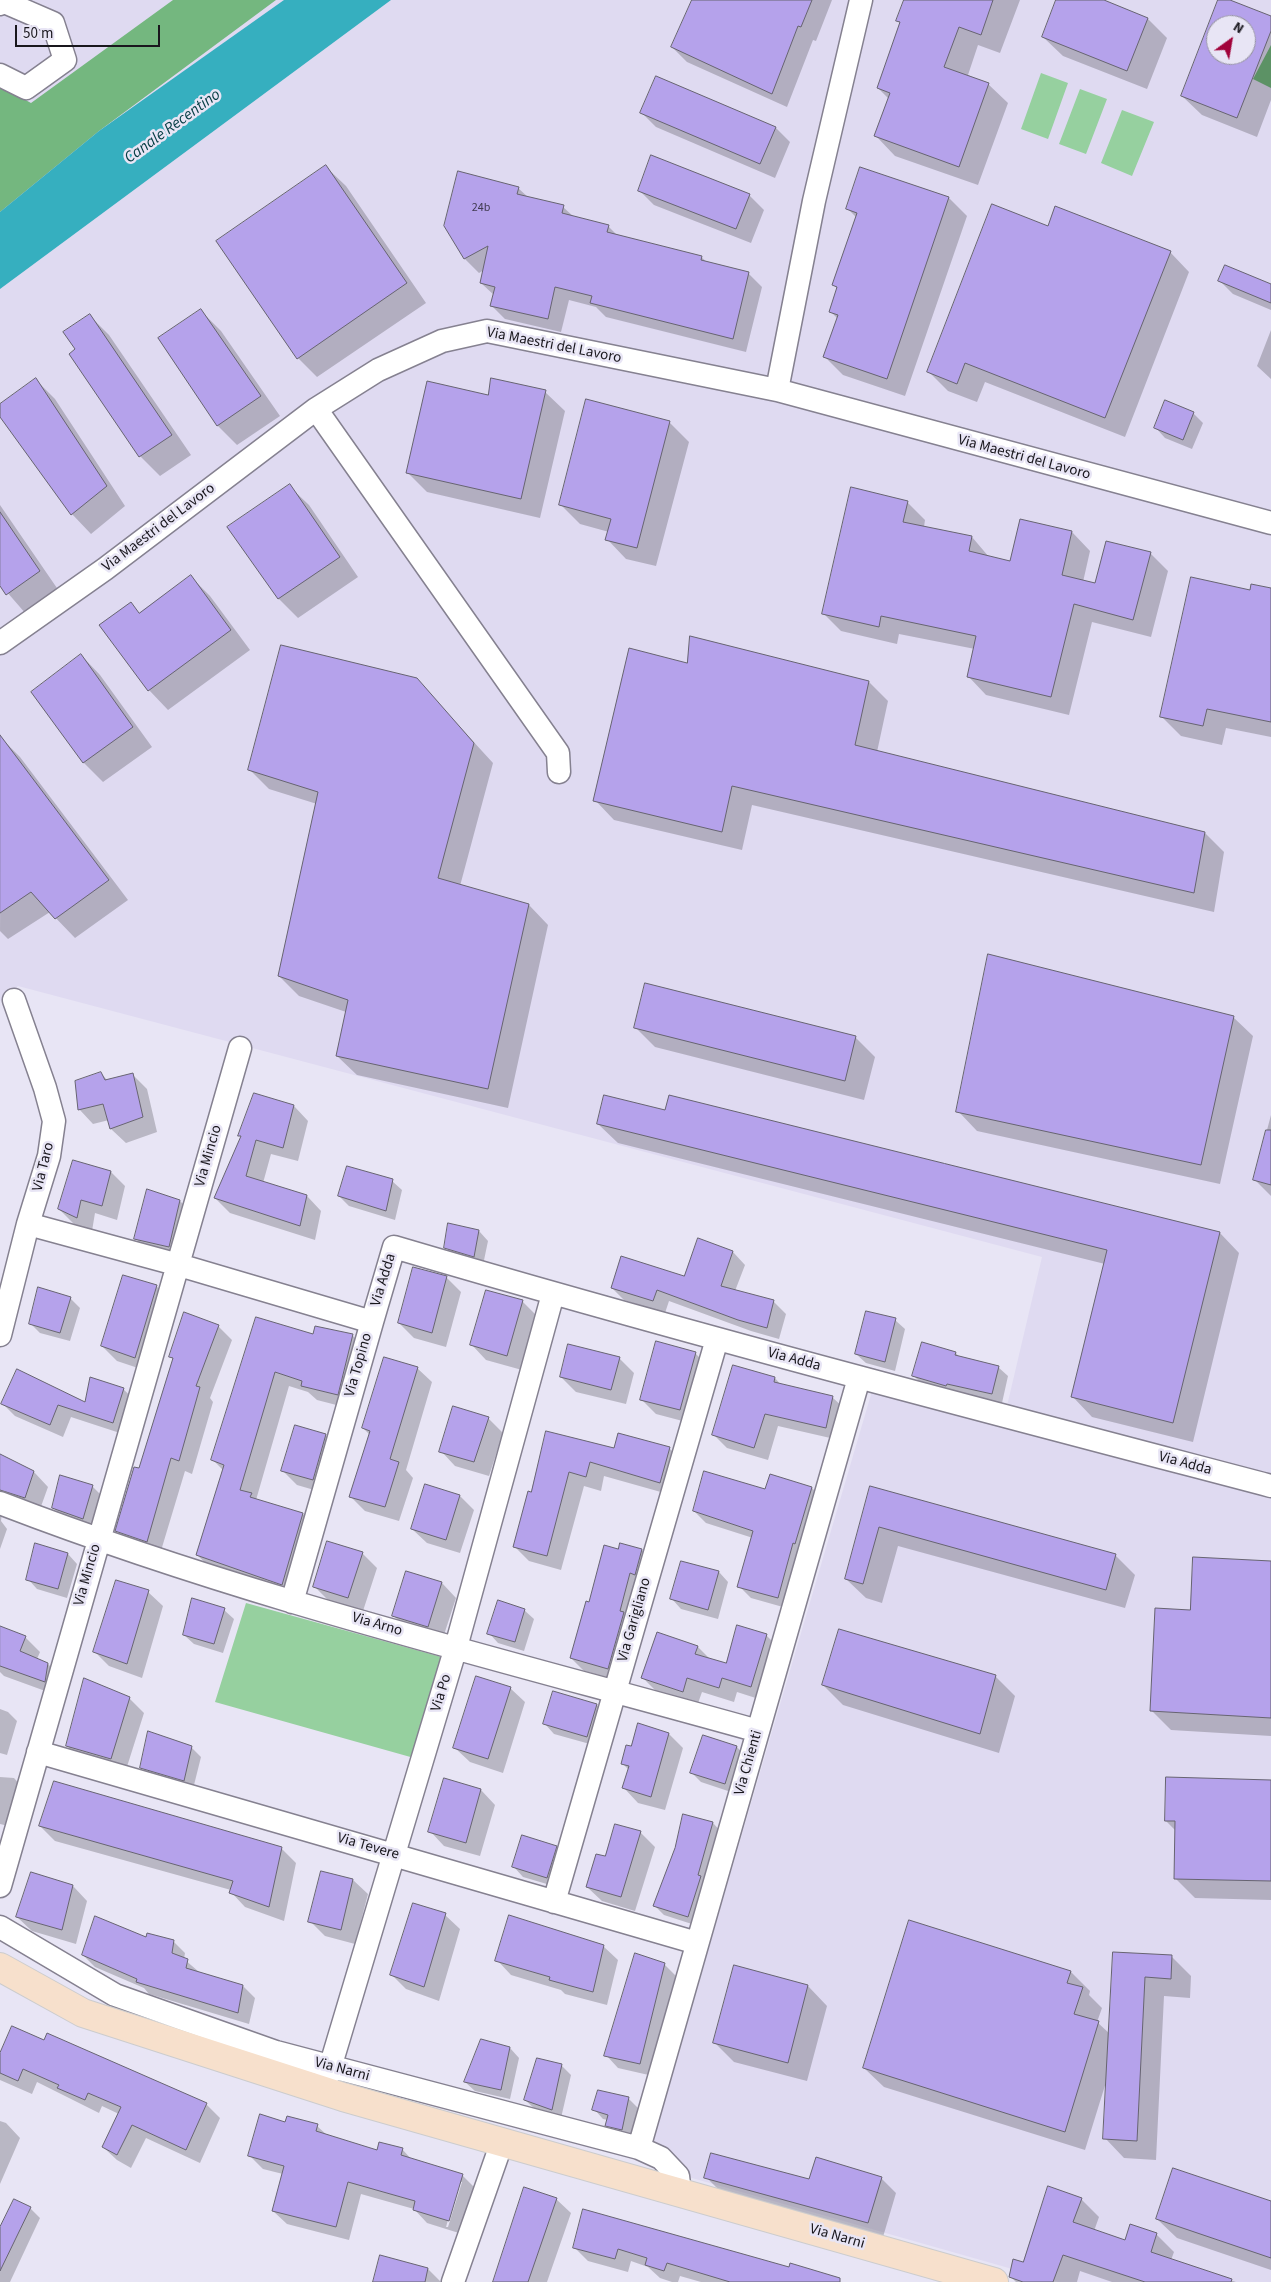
<!DOCTYPE html>
<style>
body{margin:0}
#map{position:relative;width:1271px;height:2282px;overflow:hidden;background:#e8e5f5;font-family:"Source Sans 3",sans-serif}
canvas{display:block}
.north{position:absolute;left:1206px;top:15px;width:50px;height:50px;box-sizing:border-box;background:#e8e5f5;border:1px solid #95939f;border-radius:50%;rotate:32deg;font-size:14px;font-weight:700;line-height:20px;text-align:center;color:#19171d}
.north::after{content:'';display:block;margin:auto;width:18px;height:22px;background:#a1023a;clip-path:polygon(50% 0,100% 100%,50% 72%,0 100%)}
.scale{position:absolute;left:15px;top:25px;width:145px;height:22px;box-sizing:border-box;border:2px solid #19171d;border-top:0;padding-left:6px;font-size:15px;line-height:18px;white-space:nowrap;color:#19171d;-webkit-text-stroke:4px #e8e5f5;paint-order:stroke}
</style>
<div id="map">
<canvas width="1271" height="2282"></canvas>
<div class="north">N</div>
<div class="scale">50 m</div>
</div>
<script>
const g = document.querySelector('canvas').getContext('2d');
g.lineJoin = 'round';
function paint(path, color) {
  g.fillStyle = color;
  g.fill(path, 'evenodd');
}
function trace(path, color, width, dash) {
  g.strokeStyle = color;
  g.lineWidth = width;
  g.lineCap = dash ? 'butt' : 'round';
  g.setLineDash(dash || []);
  g.stroke(path);
}
function write(font, color, halo, rows, align = 'center') {
  g.font = font + ' "Source Sans 3",sans-serif';
  g.lineWidth = 5;
  g.setLineDash([]);
  g.textBaseline = 'middle';
  g.strokeStyle = halo;
  g.fillStyle = color;
  for (const [text, x, y, turn = 0] of rows) {
    g.save();
    g.translate(x, y);
    g.rotate((+turn || 0) * Math.PI / 180);
    g.textAlign = isNaN(turn) ? turn : align;
    if (halo) g.strokeText(text, 0, 0);
    g.fillText(text, 0, 0);
    g.restore();
  }
}
const built = new Path2D(`
 M0,0h1271v2282h-213l-373,-106 -33,-35 225,-767 130,32 35,-149 -1024,-271 -18,15zM1216,25h30v30h-30z`);
const green = new Path2D(`
 M1041,73l27,10 -20,56 -27,-10z
 M1080,89l27,10 -21,55 -27,-10z
 M1122,110l32,12 -22,54 -31,-13z
 M246,1603l199,55 -31,100 -199,-56z`);
const forest = new Path2D(`
 M173,0h103l-177,131 -99,81v-126l31,17z
 M1271,45v43l-18,-9z`);
const water = new Path2D(`
 M284,0h107l-391,289v-77l99,-81z`);
const shadow = new Path2D(`
 M693,0h139l-16,41 -3,-1 -26,67 -100,-45 -15,-15z
 M905,0h115l-20,53 -22,-8 -10,30 20,9 20,19 -30,82 -83,-29 -19,-20 13,-37 -11,-11 23,-64 -3,-4z
 M1058,0h43l47,19 19,19 -20,51 -84,-33 -20,-19z
 M1220,0h7l44,17v83l-14,37 -55,-22 -20,-19zM1216,25h30v30h-30z
 M642,113l134,15 14,14 -15,36 -119,-51z
 M326,167l20,19 80,117 -109,74 -19,-19z
 M518,188l11,10 34,9 11,10 34,9 10,10 83,21 7,6 40,10 14,14 -16,65 -140,-35 -10,-10 -27,-7 -8,32 -56,-13 -14,-14 3,-10 -13,-12 3,-13 -5,3 -14,-14 -20,-33z
 M639,190l110,5 15,15 -13,33 -97,-38z
 M949,198l18,18 -62,180 -62,-21 -18,-18 13,-38 -8,-8 8,-22 -4,-4 23,-67 -10,-10z
 M1048,227l122,25 19,20 -64,165 -140,-55 -8,20 -29,-11 -19,-19z
 M1219,280l52,6v24l-38,-16z
 M201,311l20,20 59,85 -43,29 -19,-19z
 M89,315l20,20 82,120 -31,21 -20,-20 -70,-102 7,-4z
 M1271,330v49l-14,-13z
 M36,380l19,19 70,107 -34,28 -19,-20 -72,-99v-10z
 M545,392l20,19 -25,107 -113,-26 -20,-20 82,-76z
 M1193,413l10,10 -11,26 -27,-11 -9,-10z
 M669,422l20,20 -33,124 -30,-7 -19,-20 2,-7 -29,-8 -20,-20z
 M289,486l20,19 49,72 -60,41 -19,-19 -50,-71z
 M907,502l18,18 -1,7 48,10 17,20 22,5 61,-30 18,19 -7,31 13,3 54,-32 18,18 -17,66 -59,-15 -23,93 -83,-20 -18,-19 7,-27 -76,-15 -2,10 -56,-13 -18,-18z
 M0,505l59,86 -33,23 -26,-30z
 M191,577l19,19 40,54 -82,60 -19,-20 -19,-86 10,10z
 M1271,589v148l-45,-9 -4,17 -41,-9 -20,-20 90,-125z
 M81,655l19,20 52,72 -49,35 -19,-19 -52,-71z
 M688,665l181,17 19,19 -11,51 328,81 19,19 -10,60 -462,-107 -10,45 -128,-30 -19,-20z
 M416,679l77,84 -33,123 69,19 19,20 -40,183 -151,-33 -20,-19 9,-44 -47,-16 -20,-20 38,-172 -48,-15 -19,-19z
 M1,738l19,19 108,143 -53,38 -25,-26 -42,27 -8,-8z
 M1233,1017l20,19 -33,148 -243,-53 -19,-20z
 M635,1027l220,10 20,20 -11,43 -209,-53z
 M101,1073l6,7 25,-6 15,15 10,43 -31,11 -15,-14 -2,-9 -16,4 -14,-15z
 M294,1106l14,15 -10,40 -27,-7 -8,29 44,13 14,15 -6,29 -85,-27 -15,-15 27,-60 -2,-3z
 M666,1111l554,122 19,20 -46,189 -101,-25 -19,-20 32,-133 -487,-121 -20,-19z
 M1271,1115v81l-17,-17z
 M111,1172l14,14 -8,34 -22,-7 -3,18 -18,-7 -15,-15z
 M392,1181l10,9 -7,30 -46,-14 -10,-10z
 M148,1191l32,10 15,15 -12,45 -33,-8 -15,-15z
 M449,1224l30,7 9,10 -5,24 -28,-8 -9,-9z
 M698,1240l35,12 12,13 -10,26 39,11 12,12 -7,25 -28,-8 -82,-30 -4,12 -41,-13 -12,-12 72,-11z
 M446,1277l15,15 -15,55 -32,-9 -15,-15z
 M156,1286l15,14 -21,72 -33,-11 -15,-15z
 M70,1298l10,10 -10,33 -30,-8 -10,-10z
 M522,1301l15,15 -15,54 -36,-10 -14,-15z
 M256,1318l58,18 38,-1 15,15 -15,59 -35,-9 -9,-8 -19,-6 -33,114 47,14 14,14 -20,71 -85,-30 -15,-14 27,-84 -11,-11z
 M895,1320l10,9 -10,42 -29,-8 -10,-9z
 M218,1326l14,14 -22,58 3,4 -21,72 -7,-3 -25,83 -30,-10 -13,-13 22,-61 35,-110 -3,-3z
 M923,1344l33,9 3,4 39,10 10,9 -6,27 -79,-18 -10,-10z
 M695,1353l15,15 -16,56 -38,-10 -15,-15z
 M619,1358l15,15 -8,31 -50,-12 -15,-15z
 M417,1368l15,14 -26,88 7,8 -14,43 -34,-10 -14,-14 19,-62 -7,-7z
 M775,1378l6,7 51,12 14,13 -7,30 -61,-14 -10,34 -41,-12 -13,-13z
 M123,1389l13,12 -10,34 -55,-18 -8,20 -48,-21 -12,-12h82z
 M488,1418l15,15 -14,43 -34,-10 -14,-15z
 M547,1432l68,18 4,-16 51,15 14,14 -9,33 -71,-20 -3,15 -17,-5 -23,84 -32,-9 -15,-15 18,-53z
 M326,1436l14,14 -12,44 -31,-9 -15,-15z
 M0,1456l34,16 14,15 -9,25 -37,1 -1,8 6,8 -7,20z
 M771,1475l41,13 12,12 -34,109 -39,-11 -12,-12 14,-48 -47,-15 -12,-12 72,-20z
 M93,1487l9,9 -10,32 -29,-11 -10,-9z
 M871,1488l244,67 20,20 -10,33 -227,-62 -16,57 -16,-5 -20,-19z
 M460,1496l14,14 -14,43 -33,-10 -15,-14z
 M36,1545l32,9 9,10 -10,34 -30,-9 -9,-10z
 M620,1545l22,5 13,13 -35,118 -36,-10 -13,-13 19,-55z
 M362,1553l15,15 -14,43 -34,-10 -14,-14z
 M1271,1563v173l-100,-6 -20,-20 41,-99z
 M719,1572l9,10 -10,37 -37,-10 -9,-10z
 M442,1583l14,15 -14,43 -33,-10 -15,-15z
 M148,1592l15,14 -21,72 -33,-12 -14,-14z
 M224,1610l10,9 -11,34 -29,-9 -10,-9z
 M524,1610l10,9 -10,32 -26,-8 -9,-10z
 M0,1627l25,10 15,15 -3,7 11,5 15,15 -4,17 -55,-20 -4,-4z
 M766,1635l15,15 -16,51 -28,-9 -3,10 -32,-10 -5,14 -39,-13 -15,-15 55,-31 13,13 15,5z
 M995,1676l20,20 -16,57 -156,-48 -20,-20z
 M510,1688l15,14 -22,71 -33,-11 -15,-14z
 M554,1692l43,13 9,9 -9,32 -43,-12 -9,-10z
 M129,1698l15,15 -19,60 -43,-12 -15,-15z
 M0,1709l8,3 9,9 -10,34 -7,-2z
 M669,1734l14,14 -18,62 -27,-7 -14,-15 5,-18 -7,-7 10,-15z
 M704,1736l33,11 9,10 -12,36 -33,-11 -9,-9z
 M191,1747l10,10 -8,32 -42,-12 -10,-10z
 M0,1777l14,1 9,10 -10,39 -13,-3z
 M1271,1781v119l-76,-2 -20,-20 1,-47 -10,-10z
 M481,1790l14,15 -15,51 -36,-10 -14,-15z
 M713,1823l9,10 -24,93 -34,-11 -9,-9z
 M40,1826l241,22 15,15 -12,58 -39,-14 -14,-15v-2l-176,-49z
 M640,1832l15,15 -20,64 -33,-10 -15,-14 19,-29z
 M556,1847l10,10 -9,30 -34,-10 -9,-10z
 M322,1872l31,8 15,14 -13,50 -30,-8 -15,-15z
 M31,1874l42,12 14,15 -11,43 -44,-13 -15,-14z
 M445,1915l15,14 -21,72 -33,-12 -14,-14z
 M173,1941l12,12 -1,6 15,13 44,14 12,12 -6,26 -100,-30 -5,-6 -49,-21 -12,-12z
 M603,1946l15,14 -11,45 -42,-11 -4,-4 -50,-15 -14,-15z
 M1114,1953l57,3 20,20 -1,22 -26,-2 -8,164 -32,-2 -19,-20 2,-59 -22,71 -201,-63 -20,-19 207,-96 19,19 -1,4 13,13 -5,14 13,12z
 M664,1964l12,12 -23,100 -35,-8 -12,-13z
 M734,1967l74,19 19,20 -20,75 -73,-19 -20,-20z
 M510,2048l9,10 -9,41 -35,-8 -10,-9z
 M0,2056l206,48 14,14 -20,45 -54,-25 -15,30 -14,-8 -14,-13 16,-33 -17,-8 -3,7 -62,-31 -5,12 -32,-14z
 M561,2065l10,10 -10,43 -26,-9 -10,-9z
 M629,2099l9,9 -7,31 -15,-4 -9,-10 1,-5 -5,-1 -9,-10z
 M0,2121l6,2 14,15 -20,46z
 M286,2123l31,3 11,10 50,16 24,-3 11,12 49,14 13,13 -13,46 -35,-11 -13,-14 -53,-15 -12,46 -62,-16 -14,-13 10,-37 -20,-5 -13,-13zM459,2182h3l-14,45h-2z
 M706,2177l104,3 71,-2 15,15 -13,44 -162,-45z
 M556,2199l15,14 -24,69h-53z
 M1081,2199l18,18 -5,14 32,10 30,-7 18,18 -3,8 65,22h-124l-32,-11 -3,11h-61l-7,-7 5,-15 10,4z
 M1271,2202v68l-94,-32 -20,-19z
 M30,2208l10,10 -30,64h-10v-51z
 M584,2210l250,72h-133l-21,-6 -2,6h-6l-12,-4 -12,-11 -17,-6 -3,11 -40,-11 -14,-14z
 M428,2269l13,13h-66z`);
const building = new Path2D(`
 M692,0h120l-11,27 -3,-1 -26,68 -101,-47z
 M904,0h89l-12,35 -22,-8 -15,40 45,16 -30,84 -85,-31 16,-43 -13,-5 23,-66 -4,-1z
 M1056,0h48l44,18 -21,53 -85,-34z
 M1218,0h12l41,16v15l-34,87 -56,-22zM1216,25h30v30h-30z
 M656,76l120,51 -16,37 -120,-51z
 M651,155l99,39 -14,35 -98,-38z
 M326,165l81,118 -110,76 -81,-118z
 M860,167l89,30 -62,182 -64,-22 15,-42 -9,-3 8,-25 -5,-2 25,-72 -11,-4z
 M458,171l61,16 -2,7 47,11 -2,8 47,12 -2,7 95,24 -1,4 48,12 -16,67 -143,-36 2,-7 -37,-9 -7,32 -58,-13 5,-19 -15,-4 8,-37 -24,13 -20,-33z
 M992,204l56,22 7,-20 116,45 -66,167 -140,-55 -8,21 -30,-12z
 M1225,265l46,19v19l-53,-22z
 M201,309l60,87 -44,30 -59,-88z
 M90,314l82,121 -33,22 -70,-103 6,-5 -12,-17z
 M36,378l71,108 -36,29 -71,-98v-13z
 M491,378l55,12 -25,109 -115,-26 21,-92 61,14z
 M586,399l84,22 -33,127 -32,-8 6,-21 -52,-14z
 M1165,400l29,12 -11,28 -29,-12z
 M290,484l50,73 -62,42 -51,-72z
 M851,487l57,14 -5,21 69,14 -3,15 41,10 10,-42 52,12 -10,44 33,8 11,-42 45,11 -18,68 -59,-16 -23,93 -84,-20 9,-41 -95,-20 -2,11 -57,-13z
 M0,512l40,59 -34,24 -6,-9z
 M191,575l40,55 -83,61 -49,-66 32,-23 8,11z
 M1191,577l59,13 1,-6 20,4v134l-64,-13 -4,17 -43,-9z
 M690,636l179,45 -14,64 350,87 -11,61 -462,-107 -10,46 -129,-31 36,-153 58,15z
 M281,645l136,33 57,65 -36,135 91,26 -41,185 -152,-33 12,-56 -70,-24 40,-184 -70,-22z
 M81,654l52,73 -50,36 -52,-71z
 M0,735l109,145 -54,39 -24,-27 -31,21z
 M988,954l246,62 -33,149 -245,-53z
 M645,983l211,53 -11,45 -211,-53z
 M101,1072l4,8 28,-7 10,44 -33,12 -7,-25 -25,6 -3,-29z
 M254,1093l40,12 -11,43 -27,-8 -10,36 61,19 -7,31 -86,-28 27,-62h-3z
 M604,1095l61,15 4,-15 551,137 -47,191 -102,-26 36,-147 -510,-126z
 M1266,1130h5v55l-18,-5z
 M73,1160l38,11 -9,35 -21,-6 -4,18 -19,-9z
 M347,1166l46,13 -7,32 -48,-15z
 M147,1189l33,11 -11,47 -35,-8z
 M448,1223l31,7 -5,27 -30,-9z
 M698,1238l35,13 -12,35 53,14 -7,28 -29,-8 -81,-30 -4,11 -42,-13 10,-32 63,20z
 M413,1267l34,9 -15,57 -34,-10z
 M123,1275l34,10 -22,73 -34,-12z
 M38,1287l33,10 -11,36 -31,-9z
 M486,1290l37,10 -16,56 -37,-11z
 M866,1311l30,7 -11,44 -30,-8z
 M184,1312l35,13 -23,61 4,1 -21,74 -8,-3 -24,84 -32,-11 19,-64 5,1 34,-110 -4,-1z
 M256,1317l57,17 2,-8 38,8 -15,61 -37,-9 1,-5 -27,-9 -35,118 12,3 -2,4 53,16 -21,72 -86,-30 28,-90 -13,-5z
 M656,1341l40,11 -16,58 -40,-10z
 M922,1342l34,10 -1,3 44,11 -7,28 -45,-10 -1,2 -34,-10z
 M568,1344l52,13 -9,33 -51,-13z
 M384,1357l34,10 -28,92 9,3 -14,45 -36,-10 21,-66 -8,-3z
 M733,1365l42,12 -1,5 59,14 -7,32 -61,-14 -11,34 -42,-13z
 M17,1369l68,33 5,-25 34,11 -11,35 -55,-18 -8,20 -49,-21z
 M453,1406l36,11 -15,45 -35,-10z
 M295,1425l31,9 -13,46 -32,-9z
 M546,1431l68,17 4,-15 52,14 -10,36 -70,-21 -4,15 -17,-5 -22,84 -34,-9 15,-56 3,1z
 M0,1454l34,17 -9,27 -25,-8z
 M704,1471l61,18 5,-15 42,13 -17,57 -2,-1 -15,55 -41,-11 16,-56 -60,-20z
 M60,1475l33,10 -10,34 -31,-11z
 M425,1484l35,11 -14,45 -35,-11z
 M870,1486l246,68 -10,36 -227,-63 -16,57 -18,-5z
 M327,1541l36,11 -15,46 -35,-11z
 M35,1543l33,10 -10,36 -32,-9z
 M620,1543l22,6 -7,26 -5,-2 -10,38 4,1 -16,57 -38,-11 16,-57 3,1 15,-57 14,4z
 M1193,1557l78,4v157l-121,-7 5,-103 35,2z
 M681,1561l38,10 -11,39 -38,-11z
 M406,1571l36,11 -14,45 -36,-11z
 M116,1580l33,10 -22,74 -34,-12z
 M192,1598l33,10 -11,36 -31,-9z
 M498,1600l27,9 -10,33 -28,-8z
 M737,1625l30,9 -16,53 -29,-9 -3,10 -32,-10 -4,14 -42,-14 16,-46 41,14 -3,8 31,9z
 M0,1626l26,10 -6,15 28,12 -3,19 -45,-16z
 M839,1629l157,46 -16,59 -158,-49z
 M476,1676l35,11 -23,72 -35,-11z
 M84,1678l46,19 -19,62 -45,-13z
 M553,1691l44,13 -10,33 -44,-13z
 M638,1723l31,10 -18,64 -29,-9 7,-22 -8,-2 5,-19 5,1z
 M148,1731l44,15 -8,35 -44,-13z
 M703,1735l34,11 -12,38 -35,-11z
 M1166,1777l105,3v101l-97,-2 1,-58h-10z
 M444,1778l37,11 -15,54 -38,-11z
 M54,1781l228,66 -13,60 -40,-14 4,-12 -194,-55z
 M683,1814l30,8 -15,53 3,1 -13,41 -35,-11 22,-58z
 M615,1824l26,7 -20,66 -35,-10 10,-33 9,2z
 M522,1835l35,11 -10,32 -35,-11z
 M321,1871l32,8 -12,51 -33,-8z
 M31,1872l42,13 -11,45 -46,-13z
 M413,1903l33,10 -22,74 -34,-12z
 M509,1915l95,30 -11,47 -44,-12 1,-3 -55,-16z
 M95,1916l51,21 1,-4 27,7 -2,13 16,6 -2,9 57,17 -5,28 -102,-31 1,-3 -55,-24z
 M909,1920l162,51 -4,12 16,4 -9,27 25,7 -34,111 -202,-64z
 M1113,1952l59,3 -1,24 -26,-2 -8,164 -34,-2z
 M635,1953l30,10 -25,101 -36,-8z
 M734,1965l74,20 -20,78 -75,-20z
 M12,2026l32,14 3,-7 160,70 -21,47 -54,-25 -15,30 -15,-8 19,-40 -33,-14 -3,7 -28,-12 2,-3 -36,-16 -5,12 -18,-8v-20z
 M481,2039l29,8 -9,43 -37,-8z
 M537,2058l25,6 -10,46 -28,-10z
 M598,2090l31,7 -7,33 -17,-4 3,-11 -16,-5z
 M260,2114l25,8 2,-6 31,8 -2,7 61,19 2,-8 24,6 -2,7 62,19 -14,47 -36,-11 2,-9 -67,-19 -12,45 -64,-16 12,-45 -36,-10z
 M711,2153l98,26 7,-22 66,20 -14,46 -164,-45z
 M1173,2168l98,33v57l-115,-39z
 M1048,2186l34,12 -9,24 52,18 5,-16 27,9 -6,19 81,27 -1,3h-86l-82,-27 -10,27h-30l-14,-5 4,-18 10,3z
 M524,2187l33,11 -29,84h-35z
 M14,2199l17,8 -31,64v-44z
 M583,2209l160,45 46,13 1,-4 50,15v4h-110l-63,-19 -3,8 -19,-6 2,-7 -29,-9 -3,10 -42,-11z
 M380,2255l48,13 -3,14h-52z`);
const street = new Path2D(`
 M0,4l2,-3 51,22 12,37 -39,28 -26,-13
 M777,390l37,-189 47,-201
 M316,409l242,344 1,19
 M0,643l105,-74 211,-160 62,-39 64,-29 45,-10 290,59 494,133
 M28,1224l151,41 193,57 -80,280
 M372,1322l22,-75c291,86 584,162 877,239
 M0,1335l28,-111 21,-68 5,-35 -9,-33 -31,-88
 M0,1503c246,95 504,157 758,228
 M38,1752l659,191
 M0,1886l240,-838
 M554,1902l163,-563
 M0,1927l115,68 161,57 363,96 22,10 17,18 2,17
 M323,2091l133,-444 97,-353
 M639,2148l220,-770
 M453,2282l49,-140`);
const primary = new Path2D(`
 M0,1967l83,46 260,84 651,185`);
const numberNames = [
 ["24b",481,208]
];
const streetNames = [
 ["Via Maestri del Lavoro",554,346,11],
 ["Via Maestri del Lavoro",1024,458,15],
 ["Via Maestri del Lavoro",159,528,-37],
 ["Via Mincio",209,1156,-74],
 ["Via Taro",44,1167,-76],
 ["Via Adda",384,1280,-73],
 ["Via Adda",794,1360,15],
 ["Via Topino",359,1365,-74],
 ["Via Adda",1185,1464,15],
 ["Via Mincio",88,1575,-74],
 ["Via Garigliano",635,1620,-74],
 ["Via Arno",377,1625,16],
 ["Via Po",442,1693,-73],
 ["Via Chienti",749,1763,-74],
 ["Via Tevere",368,1847,16],
 ["Via Narni",342,2070,15],
 ["Via Narni",837,2237,16]
];
const waterNames = [
 ["Canale Recentino",173,127,-36]
];
paint(built, '#dfdaf1');
paint(green, '#96d09f');
paint(forest, '#74b77f');
paint(water, '#36afbf');
paint(shadow, '#0003');
paint(building, '#b5a2eb');
trace(building, '#676471', 1);
trace(street, '#858190', 25);
trace(primary, '#cccccd', 30);
trace(street, '#fff', 22);
trace(primary, '#f7e0cc', 28);
write('12px', '#403a50', null, numberNames);
write('15px', '#19171d', '#e8e5f5', streetNames);
write('italic 16px', '#023b41', '#e8e5f5', waterNames);
</script>
